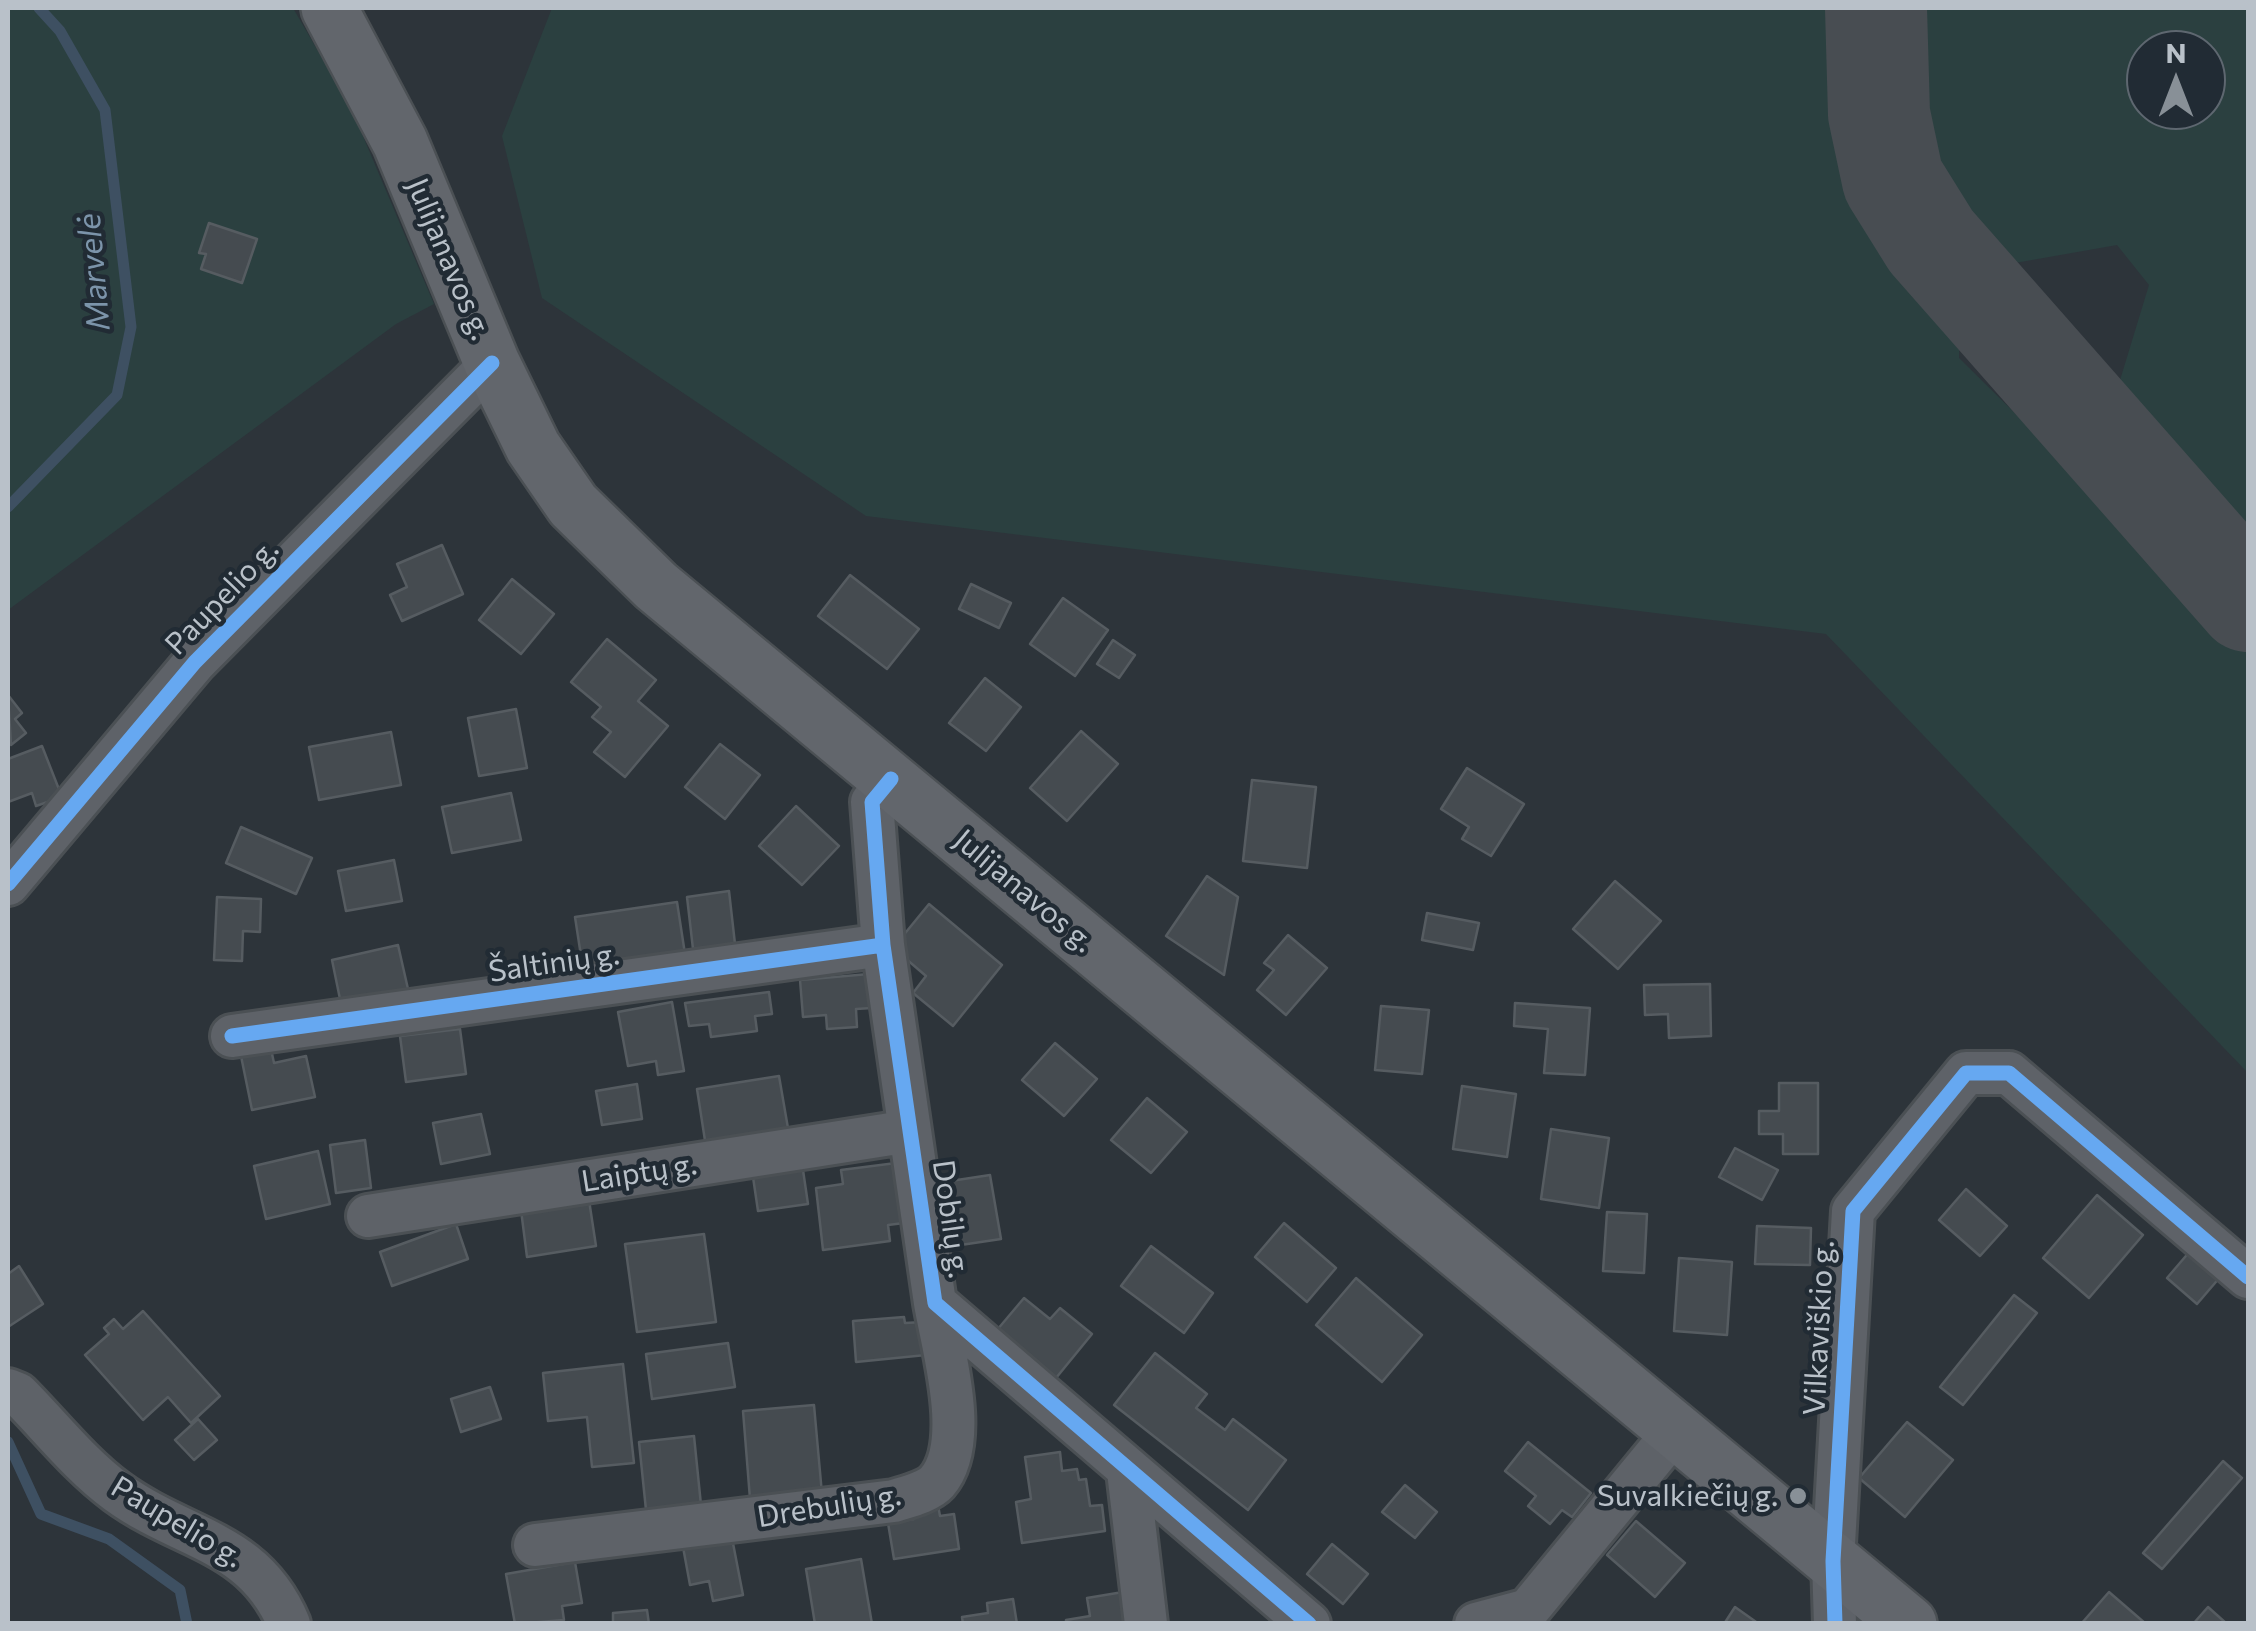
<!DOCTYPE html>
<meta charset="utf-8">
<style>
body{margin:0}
#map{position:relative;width:2256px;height:1631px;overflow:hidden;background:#2d343a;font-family:Commissioner,sans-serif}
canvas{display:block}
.frame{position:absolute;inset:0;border:10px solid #b9c1c9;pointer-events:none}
.north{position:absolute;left:2126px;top:30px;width:100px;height:100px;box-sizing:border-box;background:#212b34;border:2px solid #5e6770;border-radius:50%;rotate:0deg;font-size:28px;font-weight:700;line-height:40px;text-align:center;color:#b9c1c9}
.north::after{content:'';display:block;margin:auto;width:35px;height:45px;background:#889097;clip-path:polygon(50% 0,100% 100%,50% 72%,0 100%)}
</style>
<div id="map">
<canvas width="2256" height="1631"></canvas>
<div class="frame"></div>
<div class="north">N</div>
</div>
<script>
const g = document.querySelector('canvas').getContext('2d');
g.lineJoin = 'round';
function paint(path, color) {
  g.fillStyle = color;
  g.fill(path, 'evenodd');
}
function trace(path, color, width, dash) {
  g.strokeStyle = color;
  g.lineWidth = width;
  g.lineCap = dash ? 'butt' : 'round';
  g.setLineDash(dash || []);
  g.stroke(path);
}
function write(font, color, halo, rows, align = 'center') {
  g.font = font + ' Commissioner,sans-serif';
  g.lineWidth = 9;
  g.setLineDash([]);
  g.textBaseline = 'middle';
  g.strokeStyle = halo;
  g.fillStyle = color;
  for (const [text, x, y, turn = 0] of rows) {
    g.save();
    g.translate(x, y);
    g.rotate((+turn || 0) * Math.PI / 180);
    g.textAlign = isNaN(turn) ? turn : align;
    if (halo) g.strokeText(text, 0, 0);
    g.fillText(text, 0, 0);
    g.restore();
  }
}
const green = new Path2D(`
 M8,8h285l58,100 83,196 -38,20 -388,286z
 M552,8h1296c2,46 -4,101 6,147 14,62 65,112 106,159l-1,44 75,74 30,2 184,204v435l-422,-439 -960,-118 -324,-218 -40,-162z
 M1913,8h335v531l-131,-149 32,-105 -32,-40 -102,18 -23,-7 -59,-75 -17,-49zM2146,50h60v60h-60z`);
const stream = new Path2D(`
 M8,507l109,-112 14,-68 -26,-217 -45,-79 -21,-23
 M8,1442l33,72 68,25 71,51 7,34`);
const taxiway = new Path2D(`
 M1876,8l3,106 14,66 38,61 317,360`);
const building = new Path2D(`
 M209,223l48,16 -15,44 -41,-14 5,-15 -7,-1z
 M442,545l21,49 -61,27 -12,-26 17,-8 -10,-23z
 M850,575l69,54 -32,40 -69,-53z
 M512,579l42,35 -33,40 -42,-34z
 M971,584l40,19 -12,25 -40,-19z
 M1063,598l45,32 -33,46 -45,-32z
 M607,639l49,41 -18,21 30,25 -43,51 -31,-25 17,-20 -19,-15 9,-10 -30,-25z
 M1113,640l22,15 -16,23 -22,-14z
 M985,678l36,29 -35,44 -37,-28z
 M8,695l14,18 -7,6 11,14 -15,12z
 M516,709l11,59 -48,8 -11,-58z
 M1081,731l37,33 -51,57 -37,-33z
 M391,732l10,53 -82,15 -10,-53z
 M720,744l40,31 -35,44 -40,-32z
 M42,746l20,51 -26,9 -4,-13 -24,9v-43z
 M1467,768l57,36 -33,52 -29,-17 7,-12 -28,-18z
 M1252,780l64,7 -9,81 -64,-7z
 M511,793l10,47 -69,13 -10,-46z
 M796,806l43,40 -37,39 -43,-39z
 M241,827l71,31 -16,36 -70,-31z
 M394,860l8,41 -56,10 -8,-40z
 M1207,876l31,21 -14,78 -58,-39z
 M1615,881l46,40 -43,48 -45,-40z
 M729,891l6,53 -42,5 -6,-52z
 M217,897l44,2 -1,33 -17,-1 -1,30 -28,-1z
 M677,902l8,52 -102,15 -8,-52z
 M929,904l73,61 -49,61 -40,-33 13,-17 -21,-18 -3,-21z
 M1427,913l52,10 -6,27 -51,-10z
 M1288,935l39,33 -41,47 -29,-25 17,-20 -10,-7z
 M398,945l10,44 -67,15 -9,-44z
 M869,974l3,34 -16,1 1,18 -30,2 -1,-14 -23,2 -3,-37z
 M1710,984l1,52 -42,2 -1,-24 -23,1 -1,-30z
 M769,992l3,22 -17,2 2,15 -46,6 -2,-13 -20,2 -4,-23z
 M672,1002l12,69 -26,4 -2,-14 -28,5 -10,-54z
 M1515,1003l75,5 -5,67 -41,-2 4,-44 -34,-3z
 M1381,1006l48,4 -7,64 -47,-4z
 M460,1029l6,45 -60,8 -6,-46z
 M1055,1043l42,36 -33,37 -42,-36z
 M271,1049l3,14 32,-7 9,41 -63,13 -11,-54z
 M779,1076l10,58 -83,13 -9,-58z
 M1779,1083h39v71h-35v-20h-24v-23h20z
 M637,1084l5,35 -40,6 -6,-34z
 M1462,1086l54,8 -9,63 -54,-8z
 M1147,1098l40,34 -36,41 -40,-33z
 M481,1114l9,40 -49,10 -8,-41z
 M1551,1129l58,9 -10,70 -58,-9z
 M365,1140l6,48 -35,5 -6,-48z
 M1735,1148l43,22 -16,30 -43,-23z
 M318,1151l12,53 -64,15 -12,-53z
 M896,1163l8,60 -16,2 2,16 -67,9 -7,-62 27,-4 -2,-14z
 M803,1170l5,34 -50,7 -5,-34z
 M990,1175l11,64 -47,7 -10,-64z
 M1966,1189l41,37 -27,30 -41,-36z
 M2097,1195l46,40 -54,63 -46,-40z
 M589,1200l7,46 -69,11 -6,-47z
 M1607,1212l40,2 -3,59 -41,-2z
 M1284,1223l52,45 -29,34 -52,-45z
 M456,1224l12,35 -76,27 -12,-34z
 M1757,1226l54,2 -1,37 -55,-1z
 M704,1234l12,88 -79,10 -12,-88z
 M2197,1243l30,26 -30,35 -30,-26z
 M1151,1246l62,47 -29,40 -63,-47z
 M1679,1258l53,4 -5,73 -53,-4z
 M19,1266l24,38 -35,23v-53z
 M1356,1278l66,57 -40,47 -66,-57z
 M2014,1295l23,18 -74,92 -23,-18z
 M1024,1298l26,21 10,-11 32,26 -36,44 -59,-48z
 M143,1311l77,85 -29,27 -23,-26 -25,23 -58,-65 24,-21 -5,-6 10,-9 9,10z
 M904,1317l1,6 18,-1 3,33 -70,7 -3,-41z
 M728,1343l7,44 -83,12 -6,-45z
 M1155,1353l52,41 -11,14 29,22 8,-11 53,41 -38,50 -134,-105z
 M623,1364l11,99 -42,4 -5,-50 -39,4 -5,-48z
 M490,1387l11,32 -40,13 -10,-33z
 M814,1405l8,89 -72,5 -7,-88z
 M198,1419l19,21 -23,20 -19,-20z
 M1907,1422l46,38 -48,57 -46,-39z
 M694,1436l7,69 -55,5 -7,-68z
 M1528,1442l63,51 -19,24 -10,-7 -12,14 -22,-18 8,-10 -31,-25z
 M1060,1452l2,19 15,-2 2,11 7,-1 4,27 12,-1 3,26 -83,12 -6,-41 15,-3 -6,-42z
 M2223,1461l19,17 -80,91 -19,-16z
 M1405,1485l32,27 -22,26 -33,-26z
 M938,1505l2,11 14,-2 5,35 -65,10 -6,-36 26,-4 -2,-10z
 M1636,1521l49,42 -30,34 -48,-42z
 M732,1538l11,57 -30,6 -4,-20 -19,4 -7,-38z
 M1332,1544l36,30 -25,30 -36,-30z
 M861,1559l11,65h-57l-9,-55z
 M575,1562l7,41 -20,3 2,14 -49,4 -9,-50z
 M1129,1591l6,33h-69v-4l24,-4 -3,-18z
 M2109,1592l37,32h-65z
 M1013,1599l4,25h-54l-1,-7 26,-4 -1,-10z
 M1735,1607l24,17h-35z
 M2208,1607l19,17h-34z
 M647,1610l2,14h-36v-11z`);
const minor = new Path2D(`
 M891,779l-19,23 11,143 52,358 374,321
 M8,884l187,-222 297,-299
 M232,1036l651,-91
 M368,1216l542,-85
 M8,1390l10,4c31,31 62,71 99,98 67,49 137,48 172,132
 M1128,1471l18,153
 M535,1545l359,-44c12,-4 34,-9 43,-19 34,-39 6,-132 -2,-179
 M1476,1624l52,-14 148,-180
 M1835,1624l-2,-63 20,-350 113,-138h43l239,204`);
const secondary = new Path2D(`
 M329,8l71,134 92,221 41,84 40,58 83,81 1253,1038`);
const cycleway = new Path2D(`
 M891,779l-19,23 11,143 52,358 374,321
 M8,884l187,-222 297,-299
 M232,1036l651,-91
 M1835,1624l-2,-63 20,-350 113,-138h43l239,204`);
const markers = [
 [1798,1496,10,"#889097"]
];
const streetNames = [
 ["Julijanavos g.",449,259,67],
 ["Paupelio g.",222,597,-46],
 ["Julijanavos g.",1024,891,40],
 ["Šaltinių g.",554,963,-8],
 ["Laiptų g.",639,1173,-9],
 ["Dobilų g.",951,1219,82],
 ["Vilkaviškio g.",1819,1328,-87],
 ["Drebulių g.",829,1506,-9],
 ["Paupelio g.",177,1522,31]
];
const poiNames = [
 ["Suvalkiečių g.",1778,1496]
];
const waterNames = [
 ["Marvelė",94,272,-95]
];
paint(green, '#2b4040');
trace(stream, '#3e5062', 11);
trace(taxiway, '#484d52', 102);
paint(building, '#454b50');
trace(building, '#565c61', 2.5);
trace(minor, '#4b5054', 48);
trace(secondary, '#4b5054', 60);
trace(minor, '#5e6268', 42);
trace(secondary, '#62666c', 55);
trace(cycleway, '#66a8f1', 15);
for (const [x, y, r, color] of markers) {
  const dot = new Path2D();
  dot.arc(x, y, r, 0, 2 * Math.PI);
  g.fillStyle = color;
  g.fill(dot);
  trace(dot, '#212b34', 4);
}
write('30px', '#b9c1c9', '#212b34', streetNames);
write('30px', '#b9c1c9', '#212b34', poiNames, 'right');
write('italic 32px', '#7c94aa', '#212b34', waterNames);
</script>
